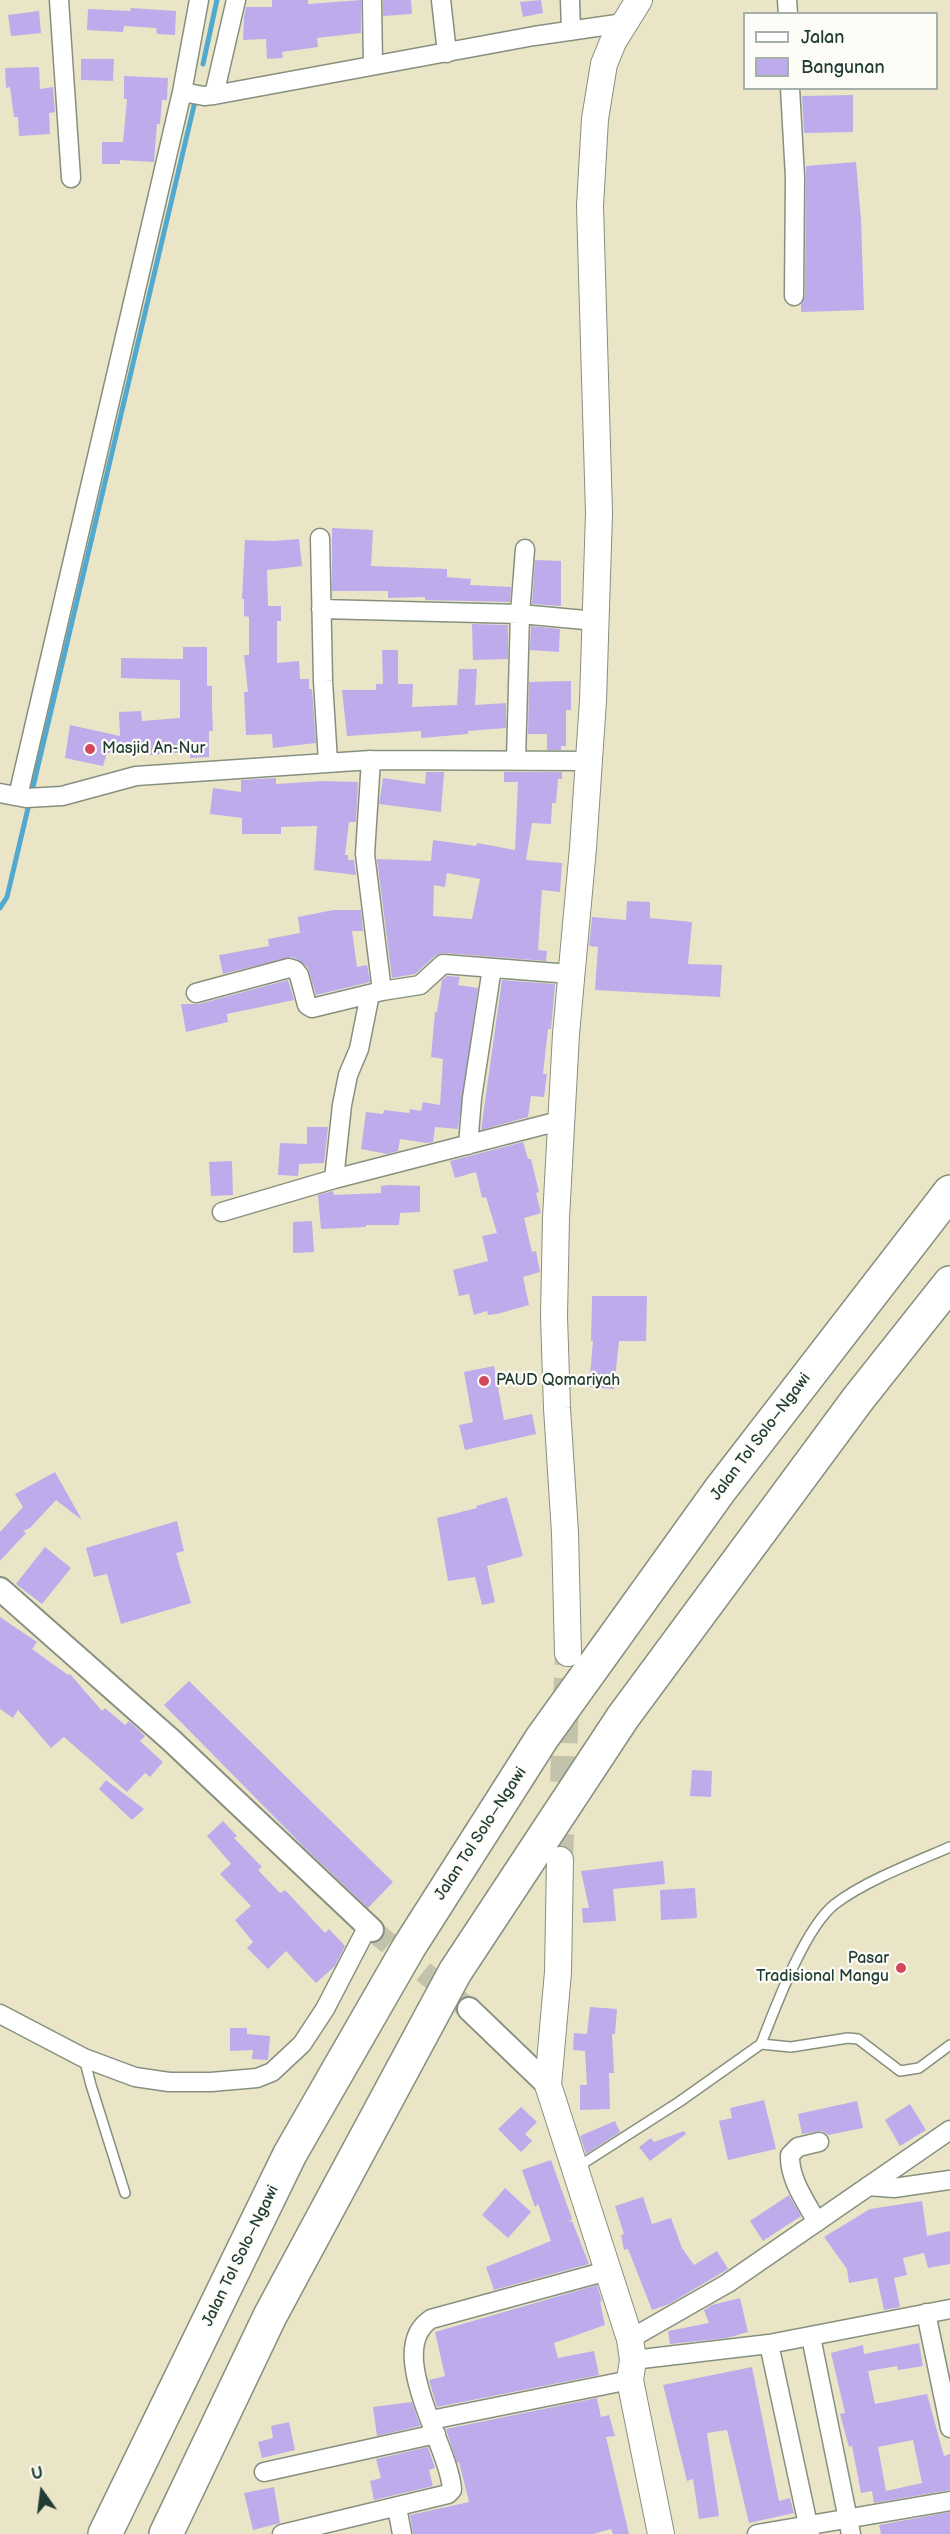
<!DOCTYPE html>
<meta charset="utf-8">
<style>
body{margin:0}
#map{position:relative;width:950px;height:2534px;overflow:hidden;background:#ebe5c7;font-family:"Balsamiq Sans",sans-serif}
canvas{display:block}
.legend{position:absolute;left:743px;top:12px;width:195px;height:78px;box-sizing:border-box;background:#fdfcf7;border:2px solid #a4b0a9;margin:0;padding:8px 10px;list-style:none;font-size:18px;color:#1f3d34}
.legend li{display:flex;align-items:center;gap:12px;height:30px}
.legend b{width:30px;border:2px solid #a4b0a9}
.north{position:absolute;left:12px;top:2462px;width:60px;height:60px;-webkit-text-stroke:4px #fdfcf7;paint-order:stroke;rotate:346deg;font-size:16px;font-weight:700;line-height:24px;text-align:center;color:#1f3d34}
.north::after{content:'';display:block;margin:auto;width:21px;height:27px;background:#1f3d34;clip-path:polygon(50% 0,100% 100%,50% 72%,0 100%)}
</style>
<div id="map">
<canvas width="950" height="2534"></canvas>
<ul class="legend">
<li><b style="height:8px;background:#fff"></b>Jalan</li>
<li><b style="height:16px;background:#beabec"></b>Bangunan</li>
</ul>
<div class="north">U</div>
</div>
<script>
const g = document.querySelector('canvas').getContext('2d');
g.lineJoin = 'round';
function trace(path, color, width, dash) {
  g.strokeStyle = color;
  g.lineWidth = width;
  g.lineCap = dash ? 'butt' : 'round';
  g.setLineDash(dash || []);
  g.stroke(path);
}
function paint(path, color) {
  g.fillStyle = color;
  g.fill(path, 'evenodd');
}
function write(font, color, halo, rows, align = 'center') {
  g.font = font + ' "Balsamiq Sans",sans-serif';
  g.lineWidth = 4.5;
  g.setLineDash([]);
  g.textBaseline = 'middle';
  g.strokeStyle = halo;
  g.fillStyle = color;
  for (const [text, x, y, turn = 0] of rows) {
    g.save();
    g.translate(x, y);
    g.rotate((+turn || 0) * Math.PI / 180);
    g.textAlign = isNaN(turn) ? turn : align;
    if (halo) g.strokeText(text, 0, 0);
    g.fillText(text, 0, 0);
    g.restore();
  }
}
const stream = new Path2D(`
 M203,64l14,-64
 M0,908l7,-11 189,-800`);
const building = new Path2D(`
 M272,0h36v4l53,-4v33l-44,5 1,9 -36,5 1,6 -16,1 -1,-20 -23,1 1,-23 2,-10h26z
 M383,0h28l1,14 -29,2z
 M541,0l2,13 -20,4 -3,-15z
 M131,8l45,3 -1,24 -18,-1 -1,-6 -32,-2 -1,6 -36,-2 1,-21 42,2z
 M39,11l2,22 -30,3 -3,-21z
 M81,59h33l-1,22 -32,-1z
 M39,67l1,22 13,-2 2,25 -6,1 1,21 -31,2 -1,-19h-4l-4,-30 -4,1 -1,-20z
 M124,76l44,2 -1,22h-5l-2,24h-3l-3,38 -34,-2v4h-18v-22h21l4,-43h-3z
 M853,95v37l-49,1 -2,-37z
 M856,162l5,58 3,90 -63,2v-7l4,-9 1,-130z
 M332,528l41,2 -2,36 76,3v8l24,2 -1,6 41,2 -1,15 -85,-2v-3l-37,1v-7h-56z
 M299,539l3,27 -35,4 1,36h13v15h-4v42l22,-2 1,18h9v10h3l4,54 -43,5 -1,-14 -26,1 -2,-43h4l-4,-37h5v-38l-5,-1v-17h-2l3,-59 29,1z
 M535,560l26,1v45l-29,-2z
 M472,624l36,1v34l-35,1z
 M531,626l29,3 -1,23 -29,-2z
 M183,647h24v39h5v20l1,25h-4v26l-19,1v-6l-42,3v-4l-41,2 -4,13 -38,-8 5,-33 50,11 -1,-24 22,-1 1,10 38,-3v-38l-59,-2v-20l62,1z
 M382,650h16v34h15l-1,23 45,-2 2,-36h18l-2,36 31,-2v25l-38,3v3l-47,4v-7l-74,5 -5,-46h34v-6h7z
 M571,681v29h-5v36h-5v4h-14v-16h-19l1,-52z
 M426,772h18l-3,40 -62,-8 4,-26 42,6z
 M504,772h58v7h-4l-2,24h-4l-1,21 -19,-1 -6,37 36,3 -2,29 -18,-2 -4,60 9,1 -1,10 -103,-8 -8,3 -20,18 -23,4 -15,-119 54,2 2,-21 43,6 1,-3 38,7 3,-68h-14zM447,873l33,6 -8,40 -39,-3 1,-31 11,2z
 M276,778v6l47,-3 35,1 -2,40h-7l-4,33h3v5h6l2,15 -42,-5 3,-44 -36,1v7h-39v-16l-32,-4 3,-26 28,4v-12z
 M627,901l23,1v16l42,4 -4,42 34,1 -2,32 -125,-7 3,-43 -9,-1 3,-29 34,3z
 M333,910h28l2,21h-11l5,36 10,-2 3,17 -54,13 -8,-27 -9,-8 -7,-3 -69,17 -4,-19 50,-9 -1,-7 32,-6 -2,-16z
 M447,976l13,1 -2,8 20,3 -20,141 -23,-2 -2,15 -6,1 -27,-4 -2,12 -11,3 -26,-5 5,-37 17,2 1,-4 25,3 1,-4 11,2 2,-9 17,3 3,-46 -12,-2 4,-45h2l5,-32z
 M288,980l6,20 -67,14 1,8 -42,10 -5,-28h18z
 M502,980l53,4 -4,45h-3l-5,45h4l-3,23 -13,-1 -3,21 -47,13z
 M307,1127h21l-4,36 -25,1 -1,12 -20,-1 2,-32 27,1z
 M523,1142l5,17h3l8,33 -3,1 5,20 -17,5 8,34 4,-1 4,21 -17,5 6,28 -32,9 -9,1 -1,-4 -13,4 -5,-21 -10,2 -6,-26 35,-9 -6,-25 15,-3 -11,-36 -4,1 -6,-26 -21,6 -5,-17z
 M232,1161l1,34 -22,1 -2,-34z
 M389,1185l31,1v26l-20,1 -1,12h-33v2l-45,2 -3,-34 15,-4 1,4 47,-2v-7z
 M312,1221l2,31 -21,1v-31z
 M592,1296h55l-1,45h-27l-5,48 -25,-2 4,-46h-2z
 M494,1366l10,54 28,-6 4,20 -71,16 -6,-25 14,-3 -9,-50z
 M55,1472l27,48 -26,-20 -26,28 -7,3 3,2 -26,28v-29l23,-25 -8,-13z
 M507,1497l16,59 -36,10 8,36 -13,3 -7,-28 -27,4 -11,-63 40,-10 -1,-2z
 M177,1521l7,30 -8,2 15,50 -70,21 -14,-50 -13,3 -8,-29z
 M45,1547l26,21 -29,36 -26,-20z
 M0,1617l37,25 -5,7 36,26 2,-1 32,37 3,-3 20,17 4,-4 16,15 -5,5 23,21 -13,15 -5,-4 -18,19 -63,-55 -13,11 -33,-38 -5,8 -13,-9z
 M189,1681l204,201 -25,26 -63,-60 -141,-143z
 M692,1770l20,1 -1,26 -21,-1z
 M106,1780l38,29 -12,11 -33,-31z
 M223,1821l14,15 -3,2 28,29 -4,3 22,23 5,-3 40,43 4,-4 16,17 -10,20 -19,17 -30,-32 -18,18 -21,-21 6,-6 -18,-22 16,-14 -31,-32 11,-10 -24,-28z
 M663,1861l2,23 -52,5 3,32 -33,2 -1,-15h7l-8,-37z
 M695,1888l2,30 -36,2 -1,-30z
 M590,2007l27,2 -2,25h-3l2,39h-5l1,36 -30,1v-25h7l-2,-34 -12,-1 1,-17 13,1z
 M230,2028h17v6l23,2 -2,24 -16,-1 1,-9 -23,1z
 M764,2100l12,49 -48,11 -9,-39 13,-3 -2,-10z
 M857,2101l6,27 -35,7 -6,-4 -20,3 -4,-20z
 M910,2104l16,26 -26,16 -15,-26z
 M521,2107l16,15 -12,12 7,7 -11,11 -23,-23z
 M615,2121l5,11 -34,22 -6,-18z
 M684,2131l2,3 -36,27 -11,-14 12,-9 3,4z
 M551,2160l21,59 -4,3 4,-1 17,43 -95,26 -8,-23 65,-26 -13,-37 -3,3 -13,-37z
 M505,2188l26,24 -23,26 -26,-23z
 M789,2195l12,21 -38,25 -13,-20z
 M643,2197l9,27 19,-6 11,30 12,17 23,-14 11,18 -59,35 -17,6 -24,-61 -4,1 -3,-15 3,-1 -9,-28z
 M922,2201l5,35 23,-5v33l-22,4 -4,-15 -21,5 4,17 -13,3 6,29 -16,3 -7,-32 -28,5 -2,-14 -23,-32 46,-28z
 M597,2285l5,16 -2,1 5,23 -51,18 4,15 36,-7 5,24 -162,32 -8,-27 16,-4 -10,-44z
 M740,2298l8,34 -21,6 -57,6 -2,-13 41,-8 -5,-13 8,-5z
 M919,2343l4,23 -25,4 -1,-4 -29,5 7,33 52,-10 17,62 6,-2v36l-76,13 -2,-12 -11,2 -9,-47 -3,1 -9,-33 5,-1 -14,-60 32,-8 1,9zM913,2440l9,43 -36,8 -8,-44z
 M752,2367l27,134 11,-3 4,15 -45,10 -22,-93 -20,3 12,83 -20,3 -6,-40 -6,2 -24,-96z
 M597,2398l4,19 8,-2 6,21 -9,1 23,97h-16l-2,-5 -18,5h-180l-3,-19 59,-13 -10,-40 -2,1 -11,-34z
 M412,2402l8,24 -43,10 -4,-29z
 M289,2422l6,28 -33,8 -4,-16 15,-4 -2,-12z
 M428,2447l7,21 -6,2 4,16 -59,14 -4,-19 11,-3 -5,-19z
 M274,2487l6,36 -27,7 -9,-37z
 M950,2512v22h-69l-2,-9z`);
const tertiaryTunnel = new Path2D(`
 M372,1930l97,79`);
const secondaryTunnel = new Path2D(`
 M560,1860l8,-207`);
const service = new Path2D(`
 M761,2044c14,-36 44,-117 74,-140 30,-23 80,-42 115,-57
 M84,2058l7,27 34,108
 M576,2168l103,-66 82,-58 30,3 57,-9 10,1 42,32 19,-3 31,-23`);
const minor = new Path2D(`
 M59,0l12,178
 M441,0l6,53
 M570,0l1,31
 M787,0l1,14
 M372,2l1,63
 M790,88l5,89 -1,119
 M182,92l22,4 10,-1 320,-59 90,-13
 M214,95l22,-95
 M320,538l3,143 5,81
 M321,609l199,5 76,7
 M371,760l-6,94 17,137
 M516,760l4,-146 5,-65
 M0,793l26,5 36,-2 74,-20 235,-16 217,1
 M18,796l164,-704 17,-92
 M196,993l93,-25 6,2 4,5 8,30 5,3 70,-17 38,-6 23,-21 127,10
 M468,1145l4,-47 20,-130
 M334,1179l8,-74 6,-30 11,-26 11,-55
 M222,1212l112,-33 229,-59
 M0,2014l84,44 51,19 34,5h42l46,-4 15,-6 30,-28 23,-35 43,-83
 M868,2186l26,2 56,-8
 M817,2222c-11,-20 -28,-43 -27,-67l8,-8 21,-5
 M926,2313l24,115
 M811,2337l40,197
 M630,2339l98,-56 222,-153
 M769,2344l41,190
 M633,2360l136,-16 181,-35
 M431,2420l199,-40
 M264,2472l172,-38
 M397,2507l5,27
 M282,2534l166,-40 4,-4c-2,-43 -69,-140 -21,-171l176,-48
 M757,2534l193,-33`);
const tertiary = new Path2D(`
 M0,1589l172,152 200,189
 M469,2009l79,76`);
const secondary = new Path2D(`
 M568,1653l-3,-120 -8,-125 -3,-92 2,-98 10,-184 17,-186 10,-147 6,-188 -9,-307 5,-87 9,-55 9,-22 26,-42
 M560,1860l-2,112 -10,113 82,254 3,21 -3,20 31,154`);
const motorway = new Path2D(`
 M105,2534l185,-380 119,-207 133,-209 178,-248 230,-298
 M166,2534l104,-218 185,-344 168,-255 235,-318 92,-116`);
const markers = [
 [90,749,6,"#d1495b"],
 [484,1381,6,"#d1495b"],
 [901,1968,6,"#d1495b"]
];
const poiNames = [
 ["Masjid An-Nur",102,749],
 ["PAUD Qomariyah",496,1381],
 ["Pasar",889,1959,"right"],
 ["Tradisional Mangu",889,1977,"right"]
];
const streetNames = [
 ["Jalan Tol Solo–Ngawi",761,1437,-53],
 ["Jalan Tol Solo–Ngawi",481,1834,-57],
 ["Jalan Tol Solo–Ngawi",241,2256,-64]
];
trace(stream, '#52a9cf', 5);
paint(building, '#beabec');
trace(tertiaryTunnel, '#c2c3aa', 22, [22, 11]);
trace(secondaryTunnel, '#c2c3aa', 26, [26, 13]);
trace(service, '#85917e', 12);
trace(minor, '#85917e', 21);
trace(tertiary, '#85917e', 26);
trace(secondary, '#85917e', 28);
trace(motorway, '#85917e', 36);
trace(service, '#fff', 9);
trace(minor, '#fff', 18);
trace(tertiary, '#fff', 22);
trace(secondary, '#fff', 26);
trace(motorway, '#fff', 33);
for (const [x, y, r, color] of markers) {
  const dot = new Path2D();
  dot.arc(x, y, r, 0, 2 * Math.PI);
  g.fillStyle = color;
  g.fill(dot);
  trace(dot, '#fdfcf7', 2);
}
write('16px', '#1f3d34', '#fdfcf7', poiNames, 'left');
write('16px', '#1f3d34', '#fdfcf7', streetNames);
</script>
